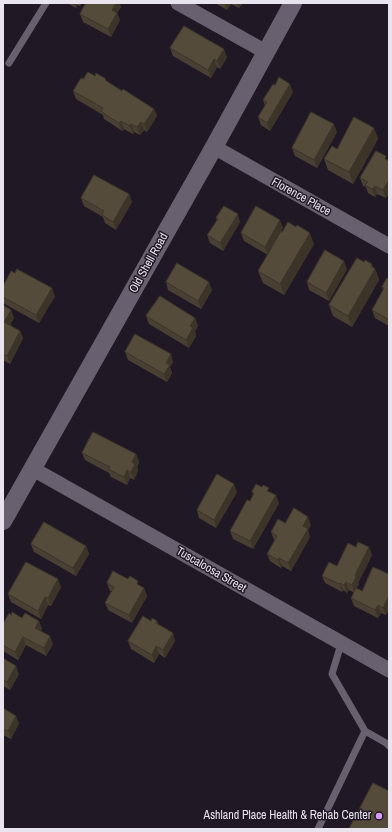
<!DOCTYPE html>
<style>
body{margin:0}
#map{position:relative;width:392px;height:832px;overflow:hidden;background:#201825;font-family:"Archivo Narrow",sans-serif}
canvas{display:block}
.frame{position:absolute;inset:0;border:4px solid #e8e3ec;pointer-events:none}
</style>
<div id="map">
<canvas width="392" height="832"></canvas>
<div class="frame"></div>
</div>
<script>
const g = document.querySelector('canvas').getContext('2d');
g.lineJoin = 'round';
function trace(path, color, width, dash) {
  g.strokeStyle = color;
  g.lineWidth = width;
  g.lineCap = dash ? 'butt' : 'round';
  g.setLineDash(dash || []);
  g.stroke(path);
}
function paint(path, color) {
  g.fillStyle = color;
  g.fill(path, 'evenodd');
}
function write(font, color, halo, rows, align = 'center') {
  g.font = font + ' "Archivo Narrow",sans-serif';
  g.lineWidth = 3;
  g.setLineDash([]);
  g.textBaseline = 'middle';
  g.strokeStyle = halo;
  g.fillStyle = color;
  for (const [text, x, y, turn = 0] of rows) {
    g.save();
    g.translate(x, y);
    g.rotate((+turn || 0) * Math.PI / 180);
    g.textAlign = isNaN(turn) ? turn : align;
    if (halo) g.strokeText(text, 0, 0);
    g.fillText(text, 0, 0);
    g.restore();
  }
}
const service = new Path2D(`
 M9,63l37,-60
 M365,731l21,12 3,3
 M318,829l47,-98 -33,-57 9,-30`);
const minor = new Path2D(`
 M178,3l88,49
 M214,147l175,99
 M33,469l356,201`);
const tertiary = new Path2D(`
 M3,521l211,-374 79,-144`);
const wall = new Path2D(`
 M67,3h15l-2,3 -3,-1 -1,3z
 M86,3h33l2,4 -4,6 3,7 -9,17 -28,-15 -3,-8z
 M215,3h28l-4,5 -8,-4 -4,6z
 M170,48l57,9 -7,12 -3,-2 -6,11 -38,-22z
 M95,76l12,6 47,27 3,7 -10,16 -3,-2 -4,5 -6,-3 -1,2 -9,-5 -2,2 -10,-7 -8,-5 -1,-4 -27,-16 -3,-8 10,-12z
 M275,85l18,7 -23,39 -9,-6 -3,-8 7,-11 -2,-6z
 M374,128l4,11 -25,45 -25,-14 -4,-11 13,-10z
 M337,132l-20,36 -22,-12 -3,-8z
 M388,160l1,1v32l-3,5 -9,-4 -2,3 -7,-4 -2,-6 -3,-1 -3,-8z
 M129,194l3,8 -16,28 -11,-7 -2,-6 -19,-11 -3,-8z
 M216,218l24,4 -17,29 -13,-8 -3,-8 10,-15z
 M283,228l-2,3 33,13 -30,51 -21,-12 -5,-12 10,-16 -24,-14 -3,-8z
 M374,268l1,1 4,11 -27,47 -19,-11 -4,-11z
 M347,269l-18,32 -20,-11 -2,-8z
 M389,279v47l-14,-8 -3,-8 11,-20 -1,-3z
 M166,282l46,8 -11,19 -33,-19z
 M3,286l52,10 -16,27 -36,-20z
 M3,305l8,5 3,8 -4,7 10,6 3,7 -13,26 -7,-4z
 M146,316l49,2 3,8 -3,5 1,5 -7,12 -40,-24z
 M125,352l48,10 -3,5 2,6 -5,9 -39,-22z
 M82,453l54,1 3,8 -2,5 1,4 -4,9 -4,-2 -3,7 -16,-8 -2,-4 -24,-13z
 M237,492l-21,36 -17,-10 -2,-8z
 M252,492h19l8,11 -26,46 -20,-10 -3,-8 20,-30 3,-6z
 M285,523l26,2 -3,5 2,7 -19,34 -9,-5 -1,2 -11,-7 -3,-7 8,-13 -1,-1 -3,-8z
 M31,544l55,2 3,8 -13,22 -42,-24z
 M372,555l-14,28 1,1 -3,5 6,2 27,-17v36l-3,5 -5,-2 -3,5 -24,-12 -3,-8 3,-5 -5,-3 -2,3 -4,-3 -1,2 -17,-9 -3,-7 15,-10z
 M107,583l37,5 3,8 -15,27 -24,-13 -3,-7 6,-12h-1z
 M61,587l-10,19 -3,-1 -7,14 -30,-17 -3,-8z
 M22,618l17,3 3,8 -1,2 12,13 -7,12 -20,-11 -8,15 -15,-9v-27z
 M157,621l2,4 14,8 2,8 -10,17 -6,-4 -5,9 -23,-14 -3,-8z
 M3,658l16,16 -9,16 -7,-4z
 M3,708l16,15 -8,16 -8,-4z`);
const shadedWall = new Path2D(`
 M74,3h3v2l-1,3z
 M115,3h4l2,4 -4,6 3,7 -9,17 -3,-8 4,-19z
 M225,3h5l1,1 -4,6z
 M237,3h6l-4,5z
 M224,49l3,8 -7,12 -3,-8z
 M214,59l3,8 -6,11 -3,-8z
 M290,84l3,8 -23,39 -3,-8z
 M154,109l3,7 -10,16 -3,-8z
 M121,121l3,8 -2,2 -3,-8z
 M141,122l3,8 -4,5 -3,-8z
 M131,124l3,8 -1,2 -3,-8z
 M334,124l3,8 -20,36 -3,-8z
 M374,128l4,11 -25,45 -4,-12z
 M389,180v13l-3,5 -3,-8z
 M375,186l2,8 -2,3 -3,-8z
 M129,194l3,8 -16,28 -3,-8z
 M238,214l2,8 -17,29 -3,-8z
 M280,220l3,8 -15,27 -3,-8z
 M310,233l4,11 -30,51 -4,-11z
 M344,261l3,8 -18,32 -3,-8z
 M372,264l3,6v-1l4,11 -27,47 -4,-11z
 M209,282l3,8 -11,19 -3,-8z
 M52,288l3,8 -16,27 -3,-8z
 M11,310l3,8 -7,12 -3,-8z
 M195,318l3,8 -3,5 1,5 -7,12 -3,-8 4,-14z
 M20,331l3,7 -13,26 -3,-8z
 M171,354l2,8 -3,5 2,6 -5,9 -3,-8 2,-11z
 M136,454l3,8 -2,5 1,4 -4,9 -3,-8 1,-10z
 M127,470l3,8 -3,7 -3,-8z
 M234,484l3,8 -21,36 -2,-8z
 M276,495l3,8 -26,46 -3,-8z
 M308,517l3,8 -3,5 2,7 -19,34 -3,-8 15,-37z
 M86,546l3,8 -13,22 -3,-8z
 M369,547l3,8 -14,28 1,1 -5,9 -2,-8 3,-10z
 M279,558l3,8 -1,2 -3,-8z
 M58,579l3,8 -10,19 -3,-8z
 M346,582l3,8 -2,3 -3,-8z
 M340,583l3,7 -1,2 -3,-8z
 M144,588l3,8 -15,27 -3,-8z
 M389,596v14l-3,5 -3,-7z
 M45,597l3,8 -7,14 -3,-8z
 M378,605l3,8 -3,5 -3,-8z
 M39,621l3,8 -4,7 -3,-8z
 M173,633l2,8 -10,17 -2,-8z
 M50,636l3,8 -7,12 -2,-8z
 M23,637l3,8 -8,15 -3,-8z
 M156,646l3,8 -5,9 -2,-8z
 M16,666l3,8 -9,16 -3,-8z
 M16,716l3,7 -8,16 -3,-8z`);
const building = new Path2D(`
 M86,3h30l-4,7 5,3 -9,16 -28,-15z
 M184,26l40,23 -7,12 -3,-2 -6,11 -38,-22z
 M88,72l7,4 1,-3 10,6 -1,1 17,11 1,-2 31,20 -10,15 -3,-2 -4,5 -6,-3 -1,2 -9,-5 -2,2 -10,-6 -8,-6 2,-3 -30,-17 8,-13 2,1z
 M279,77l11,7 -23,39 -9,-6 9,-15 -4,-2 10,-16 2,1z
 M311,112l23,12 -20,36 -22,-12z
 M354,117l20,11 -25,44 -25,-13 8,-13 5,3z
 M376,151l10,5 -1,3 4,2v19l-6,10 -8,-4 -3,3 -7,-4 3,-3 -8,-4z
 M94,175l35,19 -16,28 -11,-7 2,-4 -23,-13z
 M224,206l14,8 -18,29 -13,-8 11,-16 -2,-1z
 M256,206l24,14 -15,27 -24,-14z
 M288,222l8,5 1,-2 13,8 -30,51 -22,-13 23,-40 1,1z
 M325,250l19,11 -18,32 -19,-11z
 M357,258l7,4 1,-2 7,4 -1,2 4,3 -27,47 -19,-11z
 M177,263l32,19 -11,19 -32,-19z
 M17,269l35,19 -16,27 -33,-18v-11l8,-15 4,2z
 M387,278l2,1v41l-17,-10 12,-22 -2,-1z
 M160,296l35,22 -5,8 3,2 -7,12 -40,-24z
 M3,305l8,5 -7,12 16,9 -13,25 -4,-2z
 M135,334l36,20 -5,9 4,2 -6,9 -39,-22z
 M93,432l43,22 -4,8 3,2 -4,8 -4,-2 -3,7 -16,-8 2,-2 -28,-14z
 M217,474l17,10 -20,36 -17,-10z
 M256,484l6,3 1,-2 6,3 -2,3 9,4 -26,46 -20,-10 17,-31 3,1 4,-8 -2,-1z
 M294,508l14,9 -5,9 5,3 -20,34 -9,-5 -1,2 -11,-6 10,-18 -6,-4 7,-13 7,4z
 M44,522l42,24 -13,22 -42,-24z
 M358,542l11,5 -14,28 1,2 -4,8 -6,-3 -2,3 -4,-2 -1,1 -17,-8 7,-14 8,4 11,-23 8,4z
 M26,562l32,17 -10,19 -3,-1 -7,14 -30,-17z
 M373,567l16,7v22l-6,12 -5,-3 -3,5 -24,-12 5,-10 6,3z
 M113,571l15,8 2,-3 8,5 -1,3 7,4 -15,27 -24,-12 9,-16 -7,-4z
 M12,612l10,6 3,-5 14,8 -4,7 15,8 -6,12 -21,-11 -8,15 -12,-7v-21l6,-11 2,2z
 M143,616l8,5 1,-3 5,3 -1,2 17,10 -10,17 -7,-4 -4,9 -24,-14z
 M3,658l13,8 -9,16 -4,-2z
 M3,708l13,8 -8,15 -5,-2z
 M373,783l16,8v38l-2,-1 -1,1h-37z`);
const markers = [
 [379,816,4,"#d59cfb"]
];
const streetNames = [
 ["Florence Place",301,197,29],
 ["Old Shell Road",149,263,-61],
 ["Tuscaloosa Street",211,570,30]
];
const poiNames = [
 ["Ashland Place Health & Rehab Center",371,816]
];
trace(service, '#685f6f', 7);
trace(minor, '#685f6f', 15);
trace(tertiary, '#685f6f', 18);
paint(wall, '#494033');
paint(shadedWall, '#3c3429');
paint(building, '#554b3b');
trace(building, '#3c3429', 1);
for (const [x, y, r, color] of markers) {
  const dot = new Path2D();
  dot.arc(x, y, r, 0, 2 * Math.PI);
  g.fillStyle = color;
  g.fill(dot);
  trace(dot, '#201825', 1.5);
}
write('12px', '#e8e3ec', '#201825', streetNames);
write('12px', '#e8e3ec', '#201825', poiNames, 'right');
</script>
